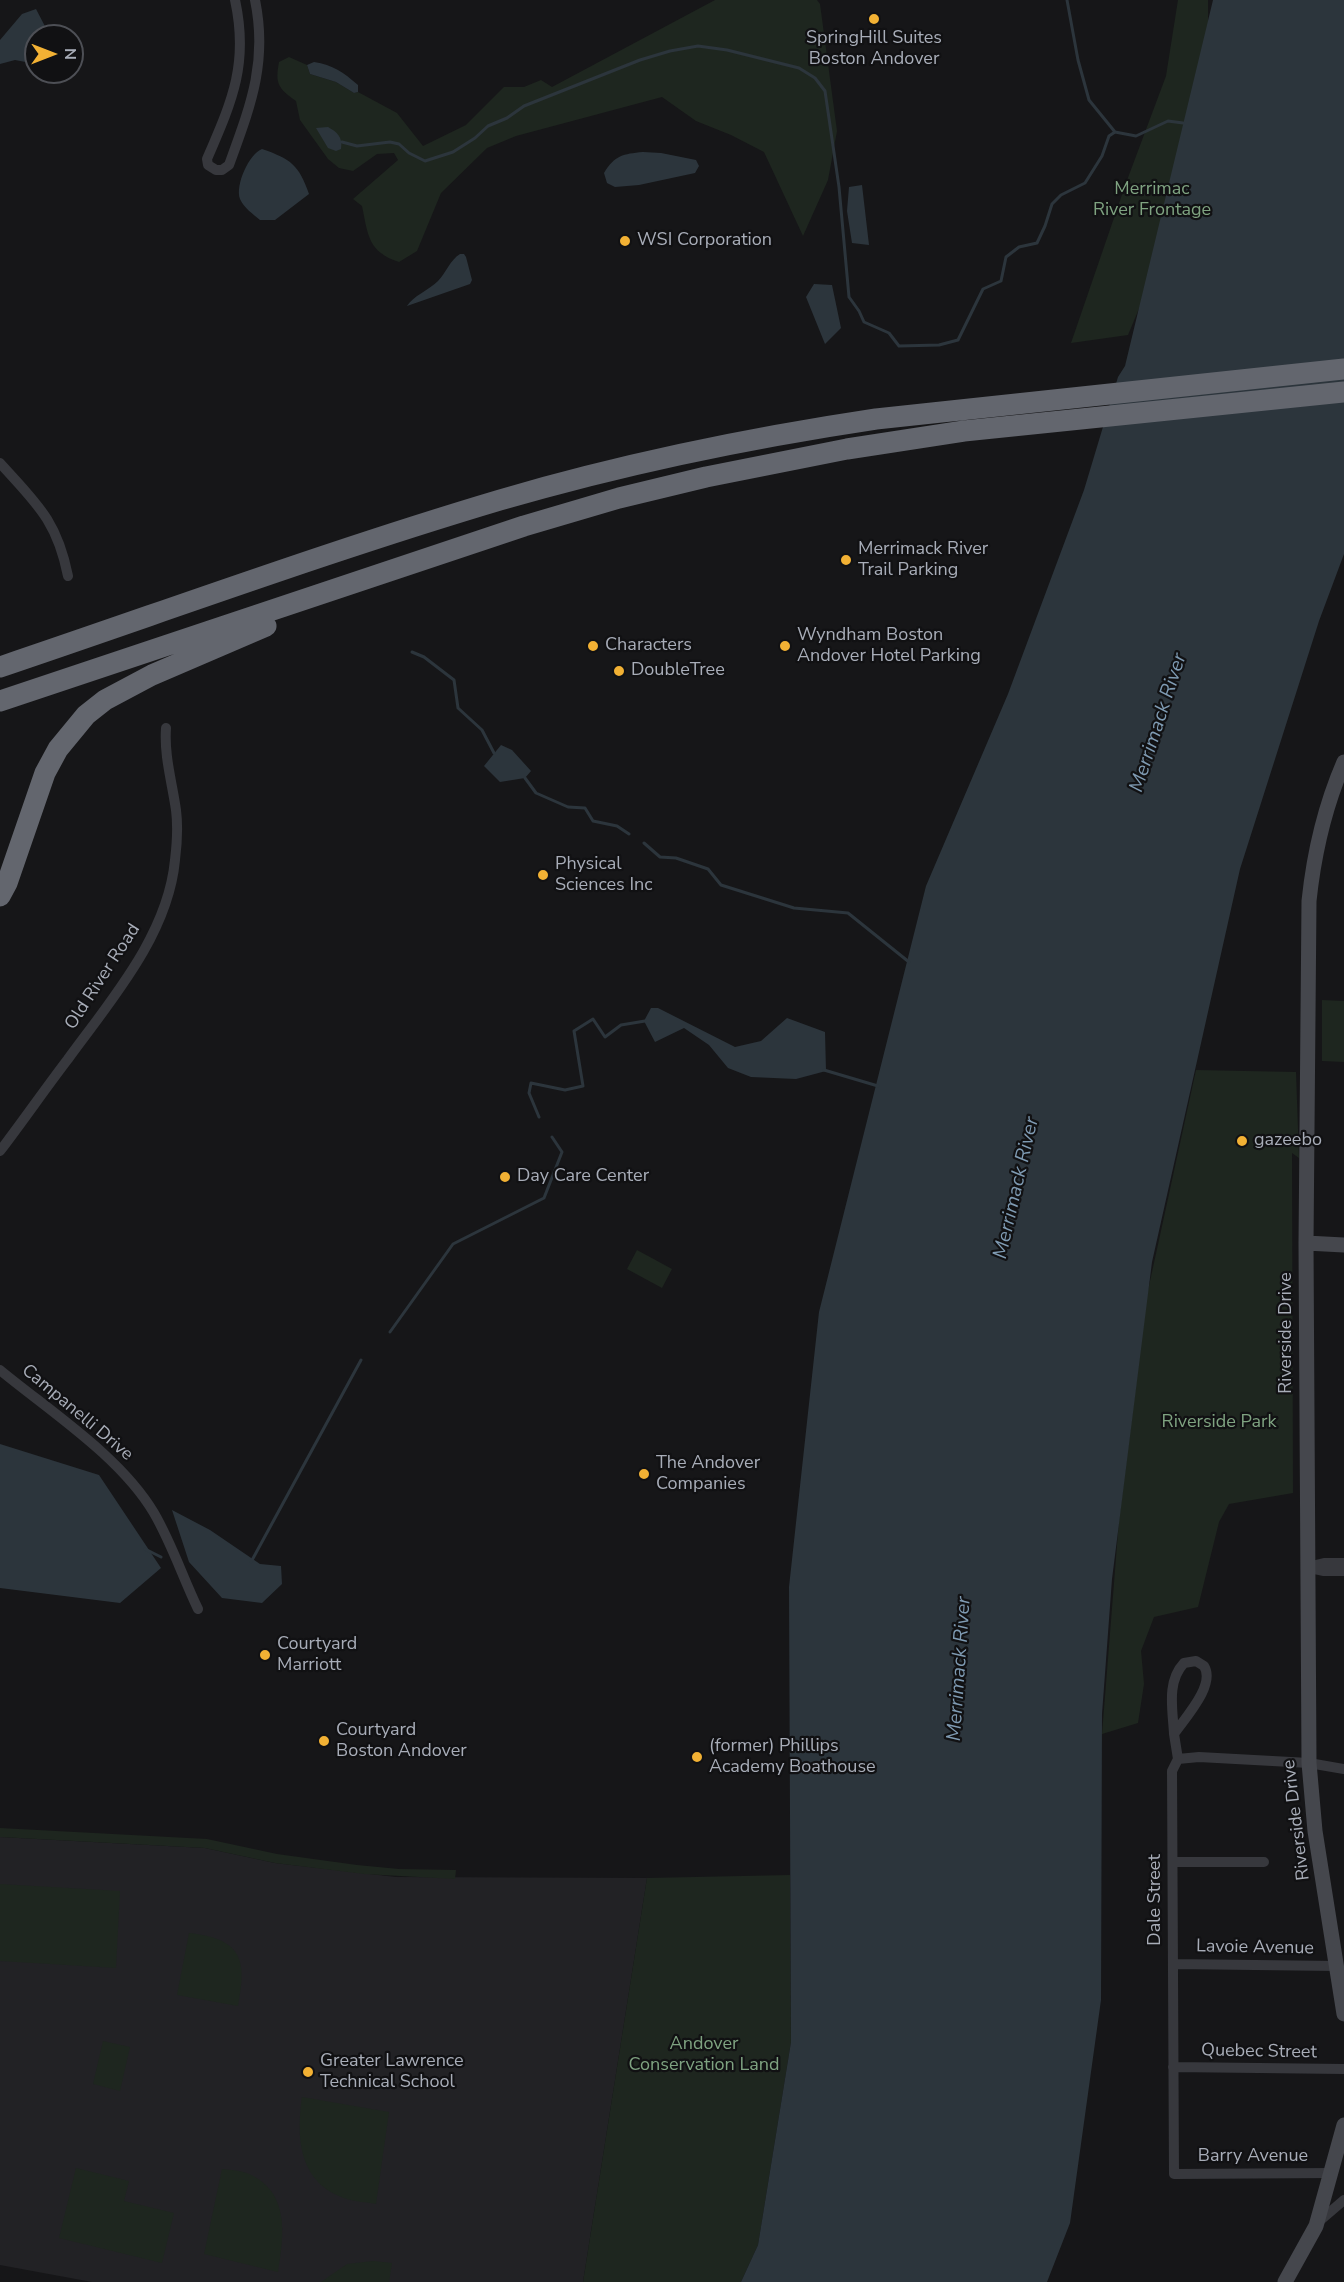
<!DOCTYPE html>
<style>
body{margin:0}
#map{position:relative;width:1344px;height:2282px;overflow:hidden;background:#161618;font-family:"Nunito Sans",sans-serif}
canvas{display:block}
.north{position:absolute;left:24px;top:24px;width:60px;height:60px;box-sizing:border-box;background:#111113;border:2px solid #4d4f55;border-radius:50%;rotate:90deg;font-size:16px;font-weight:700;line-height:24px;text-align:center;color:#a8adb8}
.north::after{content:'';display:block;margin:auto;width:21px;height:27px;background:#f2b134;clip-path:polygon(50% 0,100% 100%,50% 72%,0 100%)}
</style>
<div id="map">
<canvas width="1344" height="2282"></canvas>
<div class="north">N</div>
</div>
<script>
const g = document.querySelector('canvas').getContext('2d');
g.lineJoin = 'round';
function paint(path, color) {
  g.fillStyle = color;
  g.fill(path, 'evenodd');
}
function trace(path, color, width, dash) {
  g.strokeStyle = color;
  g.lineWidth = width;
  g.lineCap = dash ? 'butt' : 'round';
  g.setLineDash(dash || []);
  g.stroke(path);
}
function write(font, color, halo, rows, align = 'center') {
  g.font = font + ' "Nunito Sans",sans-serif';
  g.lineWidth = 4.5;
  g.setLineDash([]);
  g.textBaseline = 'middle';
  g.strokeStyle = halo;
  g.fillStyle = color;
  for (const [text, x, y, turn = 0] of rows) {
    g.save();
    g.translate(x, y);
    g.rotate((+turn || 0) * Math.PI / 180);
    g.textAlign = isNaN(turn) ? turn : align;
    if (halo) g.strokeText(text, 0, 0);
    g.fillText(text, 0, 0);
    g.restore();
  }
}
const built = new Path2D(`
 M0,1837l205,11 70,15 121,14 251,1 -64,404h-491l-92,-17z`);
const green = new Path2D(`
 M715,0h102l3,4 17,127 -9,49 -25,56 -39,-84 -33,-17 -35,-14 -34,-24 -146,39 -29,12 -46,45 -24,58 -18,11c-31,-10 -31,-27 -37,-56l-9,-7 45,-39 -4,-7 -17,1 -24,17 -14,-3 -11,-9 -28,-39 -4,-19c-18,-13 -21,-17 -17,-39l10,-5 18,8 3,9 26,8 18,11 4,-1 39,21 26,33 43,-21 38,-38h20l17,-7 11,7z
 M1178,0h30v62l-25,141 -55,132 -57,8 55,-160 40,-107z
 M1322,1000l22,1v61l-22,-1z
 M1196,1070l100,2 3,86 -7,-5 1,340 -64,11 -10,18 -21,85 -44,10 -13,34 3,33 -6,39 -36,11 17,-214 28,-225z
 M637,1250l35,19 -10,19 -35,-19z
 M0,1828l207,11 70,15 80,11 42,4 57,1 -1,9 -91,-5 -89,-11 -70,-15 -205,-11z
 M790,1875l1,167 -33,203 -17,37h-158l64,-404z
 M0,1884l120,7 -4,77 -116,-7z
 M189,1933c51,6 59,24 49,73l-61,-11z
 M103,2041l27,6 -10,44 -27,-7z
 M302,2097l87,15 -13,92c-10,-2 -20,-2 -29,-5 -48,-15 -51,-60 -45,-102z
 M76,2168l53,13 -5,20 50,12 -12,50 -103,-25z
 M222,2169c8,1 19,1 27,5 41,18 35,62 29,98l-74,-18z
 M373,2261l19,2 -3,19h-68l26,-18z`);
const water = new Path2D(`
 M1213,0h131v554l-25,67 -79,248 -88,393 -40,317 -10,135 -1,286 -31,223 -23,59h-306l17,-37 33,-203 -2,-455 30,-275 107,-426 82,-192 76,-204 34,-113 7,-11z
 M36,9l14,27h-14v28l-21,-4 -15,4v-24l22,-26z
 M314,62c19,3 29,10 44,23v7l-4,1 -18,-11 -26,-8 -3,-9z
 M328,127c9,5 15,10 13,22l-5,2 -8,-3 -12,-20z
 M262,149c29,10 37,16 47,45l-34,26h-15c-7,-6 -16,-12 -20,-21 -5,-14 9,-45 22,-50z
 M643,152l18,1 35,7 3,6 -4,7 -56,12 -24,2 -8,-4 -3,-10c11,-18 19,-19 39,-21z
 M862,185l7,60 -17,-2 -5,-32 2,-24z
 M460,254h4l2,3 6,23 -2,4 -63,22c6,-10 22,-16 31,-25 8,-8 12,-21 22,-27z
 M814,284l18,1 9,43 -16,16 -19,-47z
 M501,745l11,5 19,21 -6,7 -25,4 -16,-16z
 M651,1008h7l77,39 26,-6 26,-23 38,14 1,39 -30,8 -45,-2 -23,-9 -19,-23 -25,-17 -29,14 -11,-21z
 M0,1444l99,31 62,93 -41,35 -120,-15z
 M172,1510l38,20 50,34 21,2 1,18 -20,19 -40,-5 -33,-36z`);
const stream = new Path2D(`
 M1067,0l11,60 11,40 26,32
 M342,142l15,4 33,-4 9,2 10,9 16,8 28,-9 22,-14 13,-12 19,-8 17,-12 116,-46 30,-9 28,-5 29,4 72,18 16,10 10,13 14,96 10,110 10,14 5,11 25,11 10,13 40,-1 19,-5 25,-51 18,-8 5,-24 13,-10 18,-4 8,-17 7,-22 9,-9 24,-12 17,-27 7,-20 6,-4 21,4 32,-15 15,2
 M412,652l12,5 30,23 4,28 24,22 12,23
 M525,778l11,15 32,14 17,1 8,13 24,5 12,8
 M644,843l16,14 16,1 32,11 13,16 73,23 54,5 61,49
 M824,1070l54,16
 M539,1117l-10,-24 2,-10 34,7 18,-4 -9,-55 19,-12 12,18 16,-12 24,-4
 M390,1332l63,-88 91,-46 18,-46 -10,-15
 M145,1549l16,8
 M251,1562l110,-202`);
const street = new Path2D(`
 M235,0c14,64 -3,101 -28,159l1,6 8,5h6l7,-5c21,-58 39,-102 26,-165
 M0,463c36,40 57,57 68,113
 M0,1151c23,-30 45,-62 68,-92 43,-59 100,-124 107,-199 2,-16 3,-34 1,-50 -4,-28 -12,-54 -10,-82
 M0,1370c51,42 121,87 154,143 18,31 29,65 44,96
 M1307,1567l17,-4h20
 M1310,1568l14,3h20
 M1174,1734c-1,-23 -8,-52 10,-71l12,-2 8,5c12,19 -19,52 -30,68l4,25
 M1173,1862h91
 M1173,1964l164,2
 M1173,2067l171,2
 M1332,2173l-158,1 -2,-403 6,-12 21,-2 110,6 35,6
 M1316,2224l28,-24`);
const secondary = new Path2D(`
 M1344,762c-19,44 -30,91 -35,139l-3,342 3,520 6,68 29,183
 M1306,1243l38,2
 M1285,2282l31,-56 28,-101`);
const highway = new Path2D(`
 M0,667c166,-56 332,-117 500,-167 123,-36 249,-62 376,-81l468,-50
 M0,701l524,-175 95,-28 87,-21 141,-28 117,-18 380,-39
 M0,896l7,-13 38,-110 13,-24 28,-34 19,-15 47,-25 114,-49`);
const markers = [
 [874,19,6,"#f2b134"],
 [625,241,6,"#f2b134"],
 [846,560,6,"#f2b134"],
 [593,646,6,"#f2b134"],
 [785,646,6,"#f2b134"],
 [619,671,6,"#f2b134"],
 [543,875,6,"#f2b134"],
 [1242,1141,6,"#f2b134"],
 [505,1177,6,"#f2b134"],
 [644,1474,6,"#f2b134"],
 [265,1655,6,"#f2b134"],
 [324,1741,6,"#f2b134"],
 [697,1757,6,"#f2b134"],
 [308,2072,6,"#f2b134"]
];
const poiNames = [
 ["SpringHill Suites",874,39,"center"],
 ["Boston Andover",874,60,"center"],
 ["WSI Corporation",637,241],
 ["Merrimack River",858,550],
 ["Trail Parking",858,571],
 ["Wyndham Boston",797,636],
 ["Andover Hotel Parking",797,657],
 ["Characters",605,646],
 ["DoubleTree",631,671],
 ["Physical",555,865],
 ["Sciences Inc",555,886],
 ["gazeebo",1254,1141],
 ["Day Care Center",517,1177],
 ["The Andover",656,1464],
 ["Companies",656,1485],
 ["Courtyard",277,1645],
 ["Marriott",277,1666],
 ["Courtyard",336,1731],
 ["Boston Andover",336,1752],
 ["(former) Phillips",709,1747],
 ["Academy Boathouse",709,1768],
 ["Greater Lawrence",320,2062],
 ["Technical School",320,2083]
];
const parkNames = [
 ["Merrimac",1152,190],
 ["River Frontage",1152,211],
 ["Riverside Park",1219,1423],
 ["Andover",704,2045],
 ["Conservation Land",704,2066]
];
const streetNames = [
 ["Old River Road",103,977,-57],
 ["Riverside Drive",1287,1333,-90],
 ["Campanelli Drive",77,1413,40],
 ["Riverside Drive",1297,1820,-97],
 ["Dale Street",1156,1900,-90],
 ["Lavoie Avenue",1255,1948,1],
 ["Quebec Street",1259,2052,1],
 ["Barry Avenue",1253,2157]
];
const waterNames = [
 ["Merrimack River",1159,723,-72],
 ["Merrimack River",1017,1188,-77],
 ["Merrimack River",960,1669,-86]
];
paint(built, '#222225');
paint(green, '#1e261f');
paint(water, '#2c353c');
trace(stream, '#2c353c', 3);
trace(street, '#37383d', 10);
trace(secondary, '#45474d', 15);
trace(highway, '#63666e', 21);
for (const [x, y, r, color] of markers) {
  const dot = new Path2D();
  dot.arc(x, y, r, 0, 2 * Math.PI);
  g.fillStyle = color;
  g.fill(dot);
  trace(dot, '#111113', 2);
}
write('18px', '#a8adb8', '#111113', poiNames, 'left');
write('18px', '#7fa381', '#111113', parkNames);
write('18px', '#a8adb8', '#111113', streetNames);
write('italic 20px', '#7f9bb3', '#111113', waterNames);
</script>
